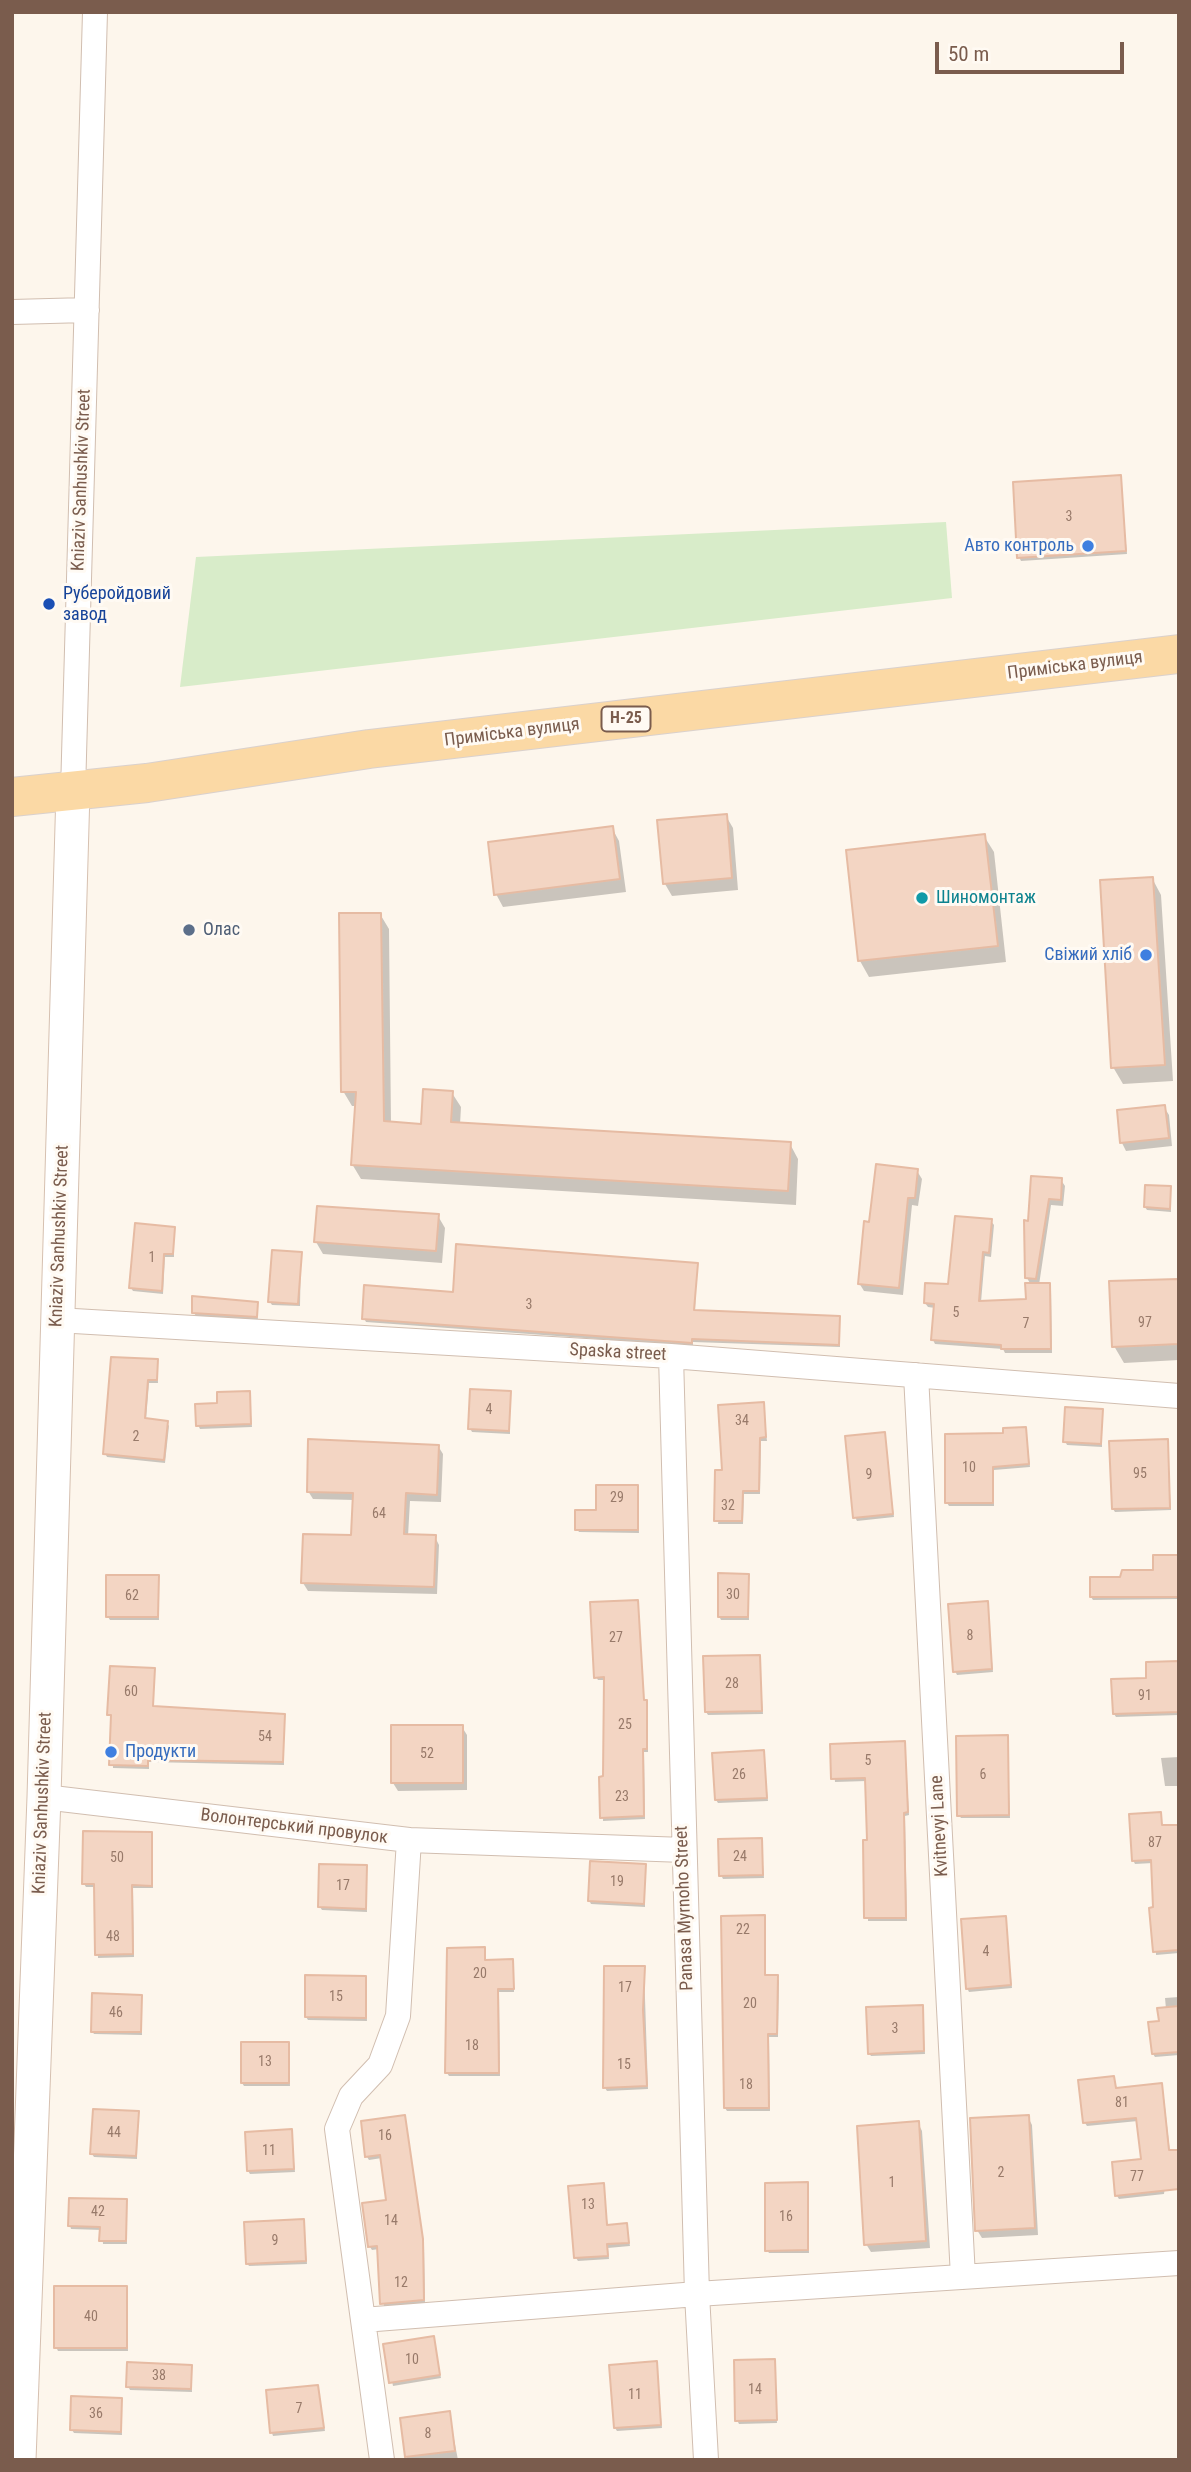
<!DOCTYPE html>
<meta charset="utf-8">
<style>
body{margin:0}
#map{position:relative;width:1191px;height:2472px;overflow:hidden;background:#fdf6ec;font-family:"Roboto Condensed",sans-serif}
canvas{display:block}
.frame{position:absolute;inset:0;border:14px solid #7a5c4d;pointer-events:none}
.scale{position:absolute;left:935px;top:42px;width:189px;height:32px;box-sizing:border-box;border:4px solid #7a5c4d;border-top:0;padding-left:9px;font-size:21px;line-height:24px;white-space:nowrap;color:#7a5c4d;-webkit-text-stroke:5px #fffaf3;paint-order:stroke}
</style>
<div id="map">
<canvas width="1191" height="2472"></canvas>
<div class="frame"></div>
<div class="scale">50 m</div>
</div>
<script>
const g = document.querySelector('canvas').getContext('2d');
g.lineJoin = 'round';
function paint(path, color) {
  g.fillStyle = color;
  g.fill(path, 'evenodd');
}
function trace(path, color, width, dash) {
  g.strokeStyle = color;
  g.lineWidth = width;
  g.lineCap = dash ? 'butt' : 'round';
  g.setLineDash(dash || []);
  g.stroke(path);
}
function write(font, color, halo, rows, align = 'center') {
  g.font = font + ' "Roboto Condensed",sans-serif';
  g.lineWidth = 6;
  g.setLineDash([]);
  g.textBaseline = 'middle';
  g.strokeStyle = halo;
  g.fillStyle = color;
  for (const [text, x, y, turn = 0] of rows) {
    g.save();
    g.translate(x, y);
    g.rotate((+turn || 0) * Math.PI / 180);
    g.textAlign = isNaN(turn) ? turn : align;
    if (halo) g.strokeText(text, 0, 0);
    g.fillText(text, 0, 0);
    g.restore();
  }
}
const green = new Path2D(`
 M946,522l6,76 -772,89 16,-130z`);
const shadow = new Path2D(`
 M1120,477l7,77 -106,7 -2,-4z
 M726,816l7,12 5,62 -66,6 -7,-12z
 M612,828l7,13 7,51 -123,15 -7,-13z
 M984,836l10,16 12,110 -137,15 -9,-16 -12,-109z
 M1152,878l9,17 12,186 -50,3 -10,-17z
 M380,914l9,15 2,195 31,2 30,-33 9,14 -1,18 330,19 8,15 -2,46 -435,-26 -9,-15 5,-58h-5l-9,-15z
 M1164,1107l5,8 3,31 -46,5 -4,-8z
 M917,1171l5,8 -4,27 -6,-1 -9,90 -39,-4 -5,-8 12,-60z
 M1061,1180l4,6 -2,20 -12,-1 -12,80 10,-1 2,5 1,64h-47l-2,-4 -68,-5 -2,-4 2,-32 -7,-1 -3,-4 24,-17 42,-65 3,4 -3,32 -6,-1 -4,46 46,-1 4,-16 -4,-7 2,-55z
 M1170,1188l1,24 -24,-2 -2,-3z
 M438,1216l7,12 -3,35 -119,-9 -7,-12z
 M174,1229v28h-9l-2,37 -30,-3 -2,-3z
 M301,1254l-1,52 -28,-1 -2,-3z
 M697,1264l-2,48 144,5 1,30 -147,-5v4l-327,-24 -2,-4 90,-24z
 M1177,1281l2,79 -55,3 -10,-17z
 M257,1304l1,16 -62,-4 -2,-3z
 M157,1361l1,22h-9l-3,37 21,3 2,3 -4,37 -58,-6 -2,-4z
 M249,1392l3,35 -52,2 -2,-4z
 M510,1393v41l-38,-2 -2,-4z
 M763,1404l4,37h-6l-1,53h-16l-1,30h-25l6,-52z
 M1102,1410v37l-35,-2 -2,-4z
 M1026,1429l4,38 -36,3v36h-45l-2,-3 58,-68z
 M884,1434l10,83 -37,4 -2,-4z
 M1167,1441l4,69 -56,2 -2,-3z
 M438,1446l5,8 -2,48 -31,-1 -2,35 27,1 4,8 -2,49 -129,-3 -5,-8 50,-46 1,-37 -41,-1 -5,-8z
 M637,1487l2,46 -60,-1 -2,-3 21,-17z
 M1179,1558v41l-86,1 -2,-3 30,-18 34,-8z
 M748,1575l1,45h-28l-2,-4z
 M158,1577l1,43h-49l-2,-3z
 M637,1601l7,100 4,4v47h-4l1,67 -42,2 3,-141h-8l-2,-3z
 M987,1603l6,69 -36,3 -2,-4z
 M759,1656l4,58 -55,1 -2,-3z
 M1179,1663v52l-63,2 -2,-3 34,-35z
 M154,1670v38l130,8v49l-135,-3v7l-36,-1v-50l-4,-4z
 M462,1727l5,8v55l-69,1 -5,-8z
 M1007,1737l3,81h-49l-2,-3z
 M905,1743l4,72 -4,1 2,105h-39l-1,-140 -32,1 -3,-37z
 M763,1752l5,49 -50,2 -2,-3z
 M1179,1757v29h-14l-4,-28z
 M1160,1814l3,13 16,-1v127l-23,2 -3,-92 -18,1 -2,-4z
 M151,1834l2,54h-20l1,69 -36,1 -2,-71h-10l-2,-3z
 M761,1839l3,39 -41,1 -2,-4z
 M645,1865v42l-54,-3 -2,-4z
 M366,1867l1,45 -45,-2 -2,-3z
 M764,1917l2,59 11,1 2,3 -1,57h-9l1,74h-43l-2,-3z
 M1005,1917l7,71 -43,4 -2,-4z
 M484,1949l2,13 26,-1 2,4v27h-15l1,84h-51l-2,-3z
 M644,1968l4,121 -41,2 -2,-3z
 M365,1978l2,43 -59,-1 -2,-3z
 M141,1996l1,39 -48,-1 -2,-3z
 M1179,1997v58l-24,2 -2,-3 13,-45 -1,-11z
 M922,2007l3,47 -54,2 -2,-3z
 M288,2044l2,42h-46l-2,-3z
 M1113,2078l3,12 45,-5 2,4 7,63 -6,42 -45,5 -2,-3 25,-35 -4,-40 -51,5 -2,-3 -5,-41z
 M138,2112l-1,47 -43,-2 -2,-3z
 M404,2117l20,127 1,59 -41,4 -5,-58 -7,1 -2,-3 18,-46 -6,-43 -13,2 -2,-3z
 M1028,2117l4,8 6,110 -56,3 -5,-8z
 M918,2123l4,8 8,117 -59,4 -5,-8z
 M291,2131l4,41 -45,2 -2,-3z
 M807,2184l2,69h-40l-2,-3z
 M603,2185l5,42 18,-2 4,21 -22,2 1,11 -31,2 -2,-3z
 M126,2201l1,43h-24l-1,-14 -31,-1 -1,-4z
 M303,2221l4,43 -58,2 -2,-3z
 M126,2288l2,63h-70l-2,-4z
 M433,2338l8,40 -48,8 -8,-40z
 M774,2361l3,62 -38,1 -2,-4z
 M656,2363l6,65 -45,3 -2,-3z
 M191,2366l1,26 -62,-2 -2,-4z
 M317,2387l8,44 -52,5 -1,-3z
 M121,2400l1,35 -48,-2 -2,-3z
 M449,2413l9,47h-51l-5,-41z`);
const building = new Path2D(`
 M1121,475l5,76 -109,7 -4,-76z
 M727,814l5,64 -69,6 -6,-64z
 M613,826l7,53 -126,16 -6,-53z
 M985,834l13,112 -140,15 -12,-111z
 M1153,877l12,188 -54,3 -11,-188z
 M339,913h42l3,208 37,3 2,-35 30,2 -2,31 340,20 -3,49 -437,-26 5,-73h-15z
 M1165,1105l4,33 -49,5 -3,-33z
 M876,1164l42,5 -3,29h-7l-9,90 -41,-4 6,-63 5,1z
 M1031,1176l31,2 -1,22 -12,-1 -13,80 -11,-1 -1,-58 4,1z
 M1145,1185l26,1 -1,23 -26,-2z
 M317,1206l122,8 -3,37 -122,-9z
 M955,1216l37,3 -3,34 -6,-1 -4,49 47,-2 -1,-16h25l1,66h-50v-4l-70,-5 3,-36 -10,-1 1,-20 23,1z
 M135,1223l40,4 -2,27h-9l-2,37 -33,-3z
 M456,1244l242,19 -4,47 146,6 -1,29 -147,-6v4l-330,-24 2,-34 89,7z
 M272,1250l30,2 -4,52 -30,-2z
 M1178,1279l1,65 -67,3 -3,-66z
 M192,1296l66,6 -1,15 -65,-4z
 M111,1357l47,2 -1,21h-9l-3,38 23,3 -4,39 -61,-6z
 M470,1389l41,2 -2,40 -41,-2z
 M250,1391l1,33 -55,2 -1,-22 22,-1v-11z
 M764,1402l2,35 -6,1 -1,53h-16l-1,30h-28l1,-51h7l-4,-65z
 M1065,1407l38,2 -2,35 -38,-2z
 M1026,1427l3,37 -36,3v36h-48v-69l58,-1v-5z
 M885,1432l8,82 -40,4 -8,-82z
 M308,1439l131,6 -2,50 -31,-2 -2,41 32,1 -2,52 -133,-4 2,-49 48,1 2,-42 -46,-1z
 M1168,1439l2,69 -58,1 -3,-68z
 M596,1485h42v45h-63v-20h21z
 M1153,1555h26v42h-89v-20h30l2,-7h31z
 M718,1573l31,1 -1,43h-30z
 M106,1575h53l-1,42h-52z
 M638,1600l6,100h3v49h-4l1,67 -44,2 -1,-41 4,-1 1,-99 -10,1 -4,-76z
 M988,1601l4,68 -39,3 -5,-68z
 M760,1655l2,56 -57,1 -2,-56z
 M1179,1661v51l-66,2 -2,-35 35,-1v-16z
 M110,1666l45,2 -2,38 132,8 -2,48 -135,-2v6l-39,-1 2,-50h-4z
 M391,1725h72v58h-72z
 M1008,1735l1,80 -52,1 -1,-80z
 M905,1741l3,71 -4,1 2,105h-42l-1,-78h4l-2,-62 -34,1 -1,-35z
 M764,1750l3,48 -52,2 -3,-47z
 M1161,1812l1,13h17v125l-26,2 -4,-44 4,-1 -2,-47 -19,1 -3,-47z
 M83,1831l69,1v54l-20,-1 1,69 -38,1 -1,-71h-12z
 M762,1838l1,37 -44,1 -1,-37z
 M590,1861l56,3 -2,40 -56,-3z
 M319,1864l48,1 -1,44 -48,-2z
 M765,1915v60h13l-1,59h-9l1,74h-45l-3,-192z
 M1006,1916l5,69 -45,4 -5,-70z
 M485,1947v13l28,-1 1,30h-16l1,84h-54l2,-125z
 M604,1966h41l-2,44 4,76 -44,2z
 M305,1975l61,1v42l-61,-1z
 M92,1993l50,2 -1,37h-50z
 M923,2005l1,46 -56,3 -2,-47z
 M1179,2006v46l-27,2 -4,-32 11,-1 -2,-13z
 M241,2042h48v41h-48z
 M1114,2076l2,12 46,-5 7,67h10v39l-64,7 -3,-34 29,-3 -5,-41 -53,5 -5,-43z
 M93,2109l46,2 -3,45 -46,-2z
 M405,2115l18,124 1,61 -44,4 -3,-58 -9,1 -6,-44 24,-3 -6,-45 -15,2 -4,-36z
 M1029,2115l6,113 -60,3 -5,-113z
 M919,2121l7,120 -62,4 -7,-119z
 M292,2129l2,40 -47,2 -2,-39z
 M808,2182v68l-43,1v-68z
 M604,2183l3,42 20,-2 2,20 -22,1 1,12 -34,2 -6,-72z
 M69,2198l58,1 -1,42h-27l1,-14 -32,-1z
 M304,2219l2,42 -60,3 -2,-42z
 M54,2286h73v62h-73z
 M434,2336l6,39 -51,8 -6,-39z
 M775,2359l2,61 -42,1 -1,-61z
 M657,2361l4,64 -47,3 -5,-63z
 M127,2362l65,3 -1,24 -65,-2z
 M318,2385l6,43 -54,5 -4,-43z
 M71,2396l51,2 -1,34 -51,-2z
 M450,2411l5,40 -50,6 -5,-39z`);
const street = new Path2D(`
 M12,312l75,-2
 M73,791l22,-779
 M57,1320l614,36 508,40
 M671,1356l26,938 9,166
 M916,1375l47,902
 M44,1797l365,43 -11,176 -18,49 -29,31 -14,33 45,331
 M409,1840l275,10
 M363,2320l334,-26 482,-31`);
const secondary = new Path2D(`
 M19,2460l25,-663 29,-1006`);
const primary = new Path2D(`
 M12,797l135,-14 222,-34 810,-95`);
const markers = [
 [1088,546,7,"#3f7fe0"],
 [49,604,7,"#1a4fb4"],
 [922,898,7,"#0f9aa8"],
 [189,930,7,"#5c6f8a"],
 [1146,955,7,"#3f7fe0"],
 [111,1752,7,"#3f7fe0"]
];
const numberNames = [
 ["3",1069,517],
 ["1",152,1258],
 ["3",529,1305],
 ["5",956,1313],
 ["97",1145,1323],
 ["7",1026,1324],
 ["4",489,1410],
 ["34",742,1421],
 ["2",136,1437],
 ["10",969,1468],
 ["95",1140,1474],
 ["9",869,1475],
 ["29",617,1498],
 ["32",728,1506],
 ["64",379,1514],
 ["30",733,1595],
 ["62",132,1596],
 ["8",970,1636],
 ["27",616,1638],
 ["28",732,1684],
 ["60",131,1692],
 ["91",1145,1696],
 ["25",625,1725],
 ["54",265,1737],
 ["52",427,1754],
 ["5",868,1761],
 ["26",739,1775],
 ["6",983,1775],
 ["23",622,1797],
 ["87",1155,1843],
 ["24",740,1857],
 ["50",117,1858],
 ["19",617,1882],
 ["17",343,1886],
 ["22",743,1930],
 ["48",113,1937],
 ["4",986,1952],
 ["20",480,1974],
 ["17",625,1988],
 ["15",336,1997],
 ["20",750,2004],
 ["46",116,2013],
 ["3",895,2029],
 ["18",472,2046],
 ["13",265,2062],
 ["15",624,2065],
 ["18",746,2085],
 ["81",1122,2103],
 ["44",114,2133],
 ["16",385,2136],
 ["11",269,2151],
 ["2",1001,2173],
 ["77",1137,2177],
 ["1",892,2183],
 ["13",588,2205],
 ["42",98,2212],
 ["16",786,2217],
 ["14",391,2221],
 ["9",275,2241],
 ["12",401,2283],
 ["40",91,2317],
 ["10",412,2360],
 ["38",159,2376],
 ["14",755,2390],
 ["11",635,2395],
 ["7",299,2409],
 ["36",96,2414],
 ["8",428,2434]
];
const shields = [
 [626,719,49]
];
const shieldNames = [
 ["Н-25",626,719]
];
const streetNames = [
 ["Kniaziv Sanhushkiv Street",82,480,-88],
 ["Приміська вулиця",1075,666,-7],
 ["Приміська вулиця",512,733,-7],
 ["Kniaziv Sanhushkiv Street",60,1236,-88],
 ["Spaska street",618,1353,3],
 ["Kniaziv Sanhushkiv Street",43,1803,-88],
 ["Kvitnevyi Lane",940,1826,-93],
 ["Волонтерський провулок",294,1827,7],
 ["Panasa Myrnoho Street",685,1908,-92]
];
const shopNames = [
 ["Авто контроль",1074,546],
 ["Свіжий хліб",1132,955],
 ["Продукти",125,1752,"left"]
];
const transitNames = [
 ["Руберойдовий",63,594],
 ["завод",63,615]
];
const cultureNames = [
 ["Шиномонтаж",936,898]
];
const serviceNames = [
 ["Олас",203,930]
];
paint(green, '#d8ecc9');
paint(shadow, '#0003');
paint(building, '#f3d5c3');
trace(building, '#e6bba3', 2);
trace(street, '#d1beb0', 26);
trace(secondary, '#d6c0b0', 35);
trace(primary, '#dad1cd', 40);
trace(street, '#fff', 24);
trace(secondary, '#fff', 33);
trace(primary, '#fbd9a5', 38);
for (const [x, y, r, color] of markers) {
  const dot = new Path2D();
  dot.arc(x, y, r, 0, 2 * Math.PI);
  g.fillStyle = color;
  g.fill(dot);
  trace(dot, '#fffaf3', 2.5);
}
write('14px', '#987a6a', null, numberNames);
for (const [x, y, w] of shields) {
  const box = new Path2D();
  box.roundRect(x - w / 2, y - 12.5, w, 25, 5);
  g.fillStyle = '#fffaf3';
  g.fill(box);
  trace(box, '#7a5c4d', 2);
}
write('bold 16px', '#7a5c4d', null, shieldNames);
write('18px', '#7a5c4d', '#fffaf3', streetNames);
write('18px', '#366cbe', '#fffaf3', shopNames, 'right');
write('18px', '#164399', '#fffaf3', transitNames, 'left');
write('18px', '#0d838f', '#fffaf3', cultureNames, 'left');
write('18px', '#4e5e75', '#fffaf3', serviceNames, 'left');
</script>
